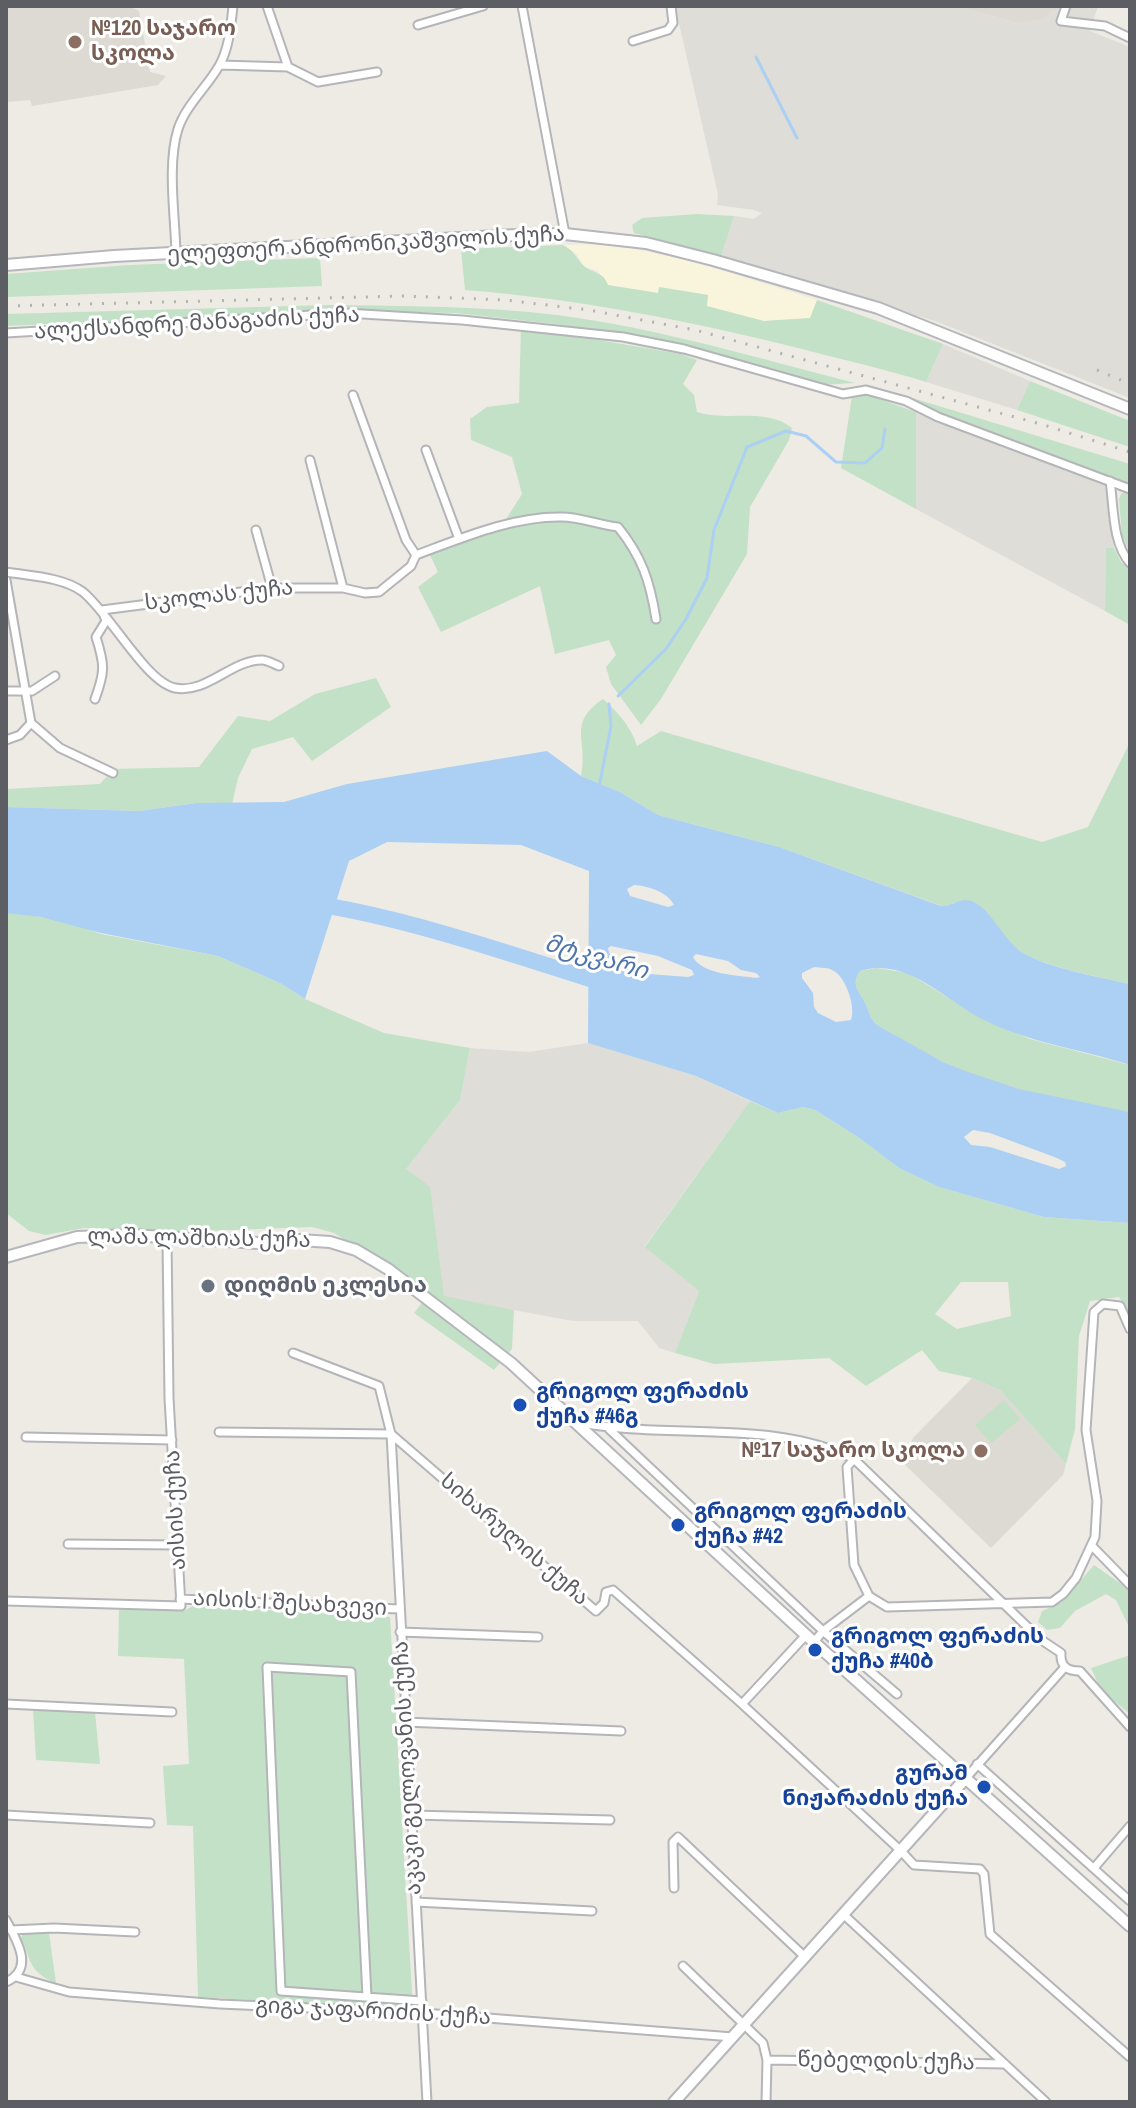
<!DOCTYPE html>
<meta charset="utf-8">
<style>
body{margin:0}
#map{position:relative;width:1136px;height:2108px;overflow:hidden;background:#edebe4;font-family:"Archivo Narrow",sans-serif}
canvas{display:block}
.frame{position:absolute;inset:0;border:8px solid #5c5e63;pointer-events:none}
</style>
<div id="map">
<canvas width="1136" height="2108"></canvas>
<div class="frame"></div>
</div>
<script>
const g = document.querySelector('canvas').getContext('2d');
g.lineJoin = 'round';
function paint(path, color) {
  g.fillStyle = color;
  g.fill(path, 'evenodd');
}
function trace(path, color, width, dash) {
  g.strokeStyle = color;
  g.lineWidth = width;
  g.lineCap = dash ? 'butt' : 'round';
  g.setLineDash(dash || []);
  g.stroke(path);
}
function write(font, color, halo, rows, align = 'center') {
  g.font = font + ' "Archivo Narrow","Noto Sans Georgian",sans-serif';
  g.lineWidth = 6;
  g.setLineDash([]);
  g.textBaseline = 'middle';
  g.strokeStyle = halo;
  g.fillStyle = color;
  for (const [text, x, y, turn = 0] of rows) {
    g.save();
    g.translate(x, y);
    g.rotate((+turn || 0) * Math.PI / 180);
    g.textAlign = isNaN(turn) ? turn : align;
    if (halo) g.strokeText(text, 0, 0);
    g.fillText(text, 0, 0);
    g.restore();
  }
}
const commercial = new Path2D(`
 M610,244l82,17 125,39 -7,18 -46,3 -58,-15 1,-11 -47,-8 -1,6 -52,-8 -9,-14 -15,-5 -6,-12 -14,-9z`);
const industrial = new Path2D(`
 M675,6h281l61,17 36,-15 13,8 4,-10h28l-8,25 40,16v351l-195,-77 -214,-65 13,-40 20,3 8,-6 -8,-3 -37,-5 1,-11z
 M943,344l87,37 -13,29 -91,-28z
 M916,412l190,73 8,63 -8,1 -1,62 -189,-102z
 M588,1043l108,33 54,25 -105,145 54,45 -24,62 -16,-5 -21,-27h-65l-129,-24 -7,-41 -31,-87 54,-69 10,-52 59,4z`);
const education = new Path2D(`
 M6,6h123l10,5 11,61 16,4 -8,9 -126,21 -2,-6 -24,2z
 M956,6h103l-1,5 -5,-2 -11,10 -25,4z
 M972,1378l28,12 66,74 -3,11 -72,73 -88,-85 10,-25z`);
const green = new Path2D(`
 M697,214l37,2 -13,40 -87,-23 -2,-8 10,-7z
 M563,245c10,5 12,11 19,19 9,10 21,6 26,21l50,8 1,-6 49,8 -1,11 57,15 46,-3 7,-18 126,44 -17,38c-41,-13 -83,-22 -124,-33 -112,-28 -222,-50 -337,-59l-4,-41z
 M320,258l2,28 -316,11v-23l124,-9z
 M330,305c76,1 152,1 227,10 101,13 200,43 298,68l-37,2 -168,-46 -95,-15 -99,-11 -107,-2 -343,15v-12z
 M521,327l160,27 16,6 -14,24 11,11 3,17c31,10 68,-5 95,16l-3,12 -39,67 -3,47 -86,145 -20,26 -30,-41 -5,-17 10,-12 -7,-15 -54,14 -15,-68 -99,46 -23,-45 20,-15 -8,-17 28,-12 40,-11 24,-38 -10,-37 -41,-17 -1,-21 17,-12 32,-4z
 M1030,381l100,40v26l-113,-37z
 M865,394l51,18v97l-75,-41 11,-72z
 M909,397l221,67v21l-185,-68z
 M1125,492l5,1v60l-8,-18 -3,-36 2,-5z
 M1106,548h8l7,14 9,6v57l-25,-14z
 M376,678l15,29 -79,54 -19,-24 -41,12 -14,29 -6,26 -36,-1 -57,8 -133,-4v-18l94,-5 9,-10 -56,-26 8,-2 50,23 88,-2 39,-51 32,5 45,-27z
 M603,699c14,12 29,29 34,47l24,-15 381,111 46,-15 42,-85v242c-27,-6 -87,-18 -109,-32 -23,-15 -29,-49 -61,-50 -6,0 -12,4 -18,4l-163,-59 -121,-32 -38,-23 -39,-16c8,-36 -15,-52 22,-77z
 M16,912l54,11 31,11 117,22 62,27 25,16 79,34 86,15 -10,52 -54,69 24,18 14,109 70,14 -2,39 -18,21 -80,-57 15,-19 -23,-17 -72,-44 -22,-6 -133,5 -95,-4 -38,7 -17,-4 -23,-18v-300z
 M877,968l31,5 75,46 47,20 100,26v47c-60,-11 -132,-23 -187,-50 -23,-11 -44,-25 -66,-37 -6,-6 -7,-10 -10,-18 -5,-14 -18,-20 -7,-36z
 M750,1101l28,12 25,-6 12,3 43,27 41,31 40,19 105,30 86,6v91l-11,-17 -29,4 -11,35 -4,93 -9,35 -66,-74 -28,-12 -33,-7 -17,-21 -56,36 -37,-28 -115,6 -39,-11 24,-62 -54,-44zM961,1282h47l3,34 -54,13 -22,-15z
 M1004,1400l16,19 -29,24 -16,-18z
 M1094,1565l36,25v39l-14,-29 -10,-6 -31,17 -15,17 -13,2 -9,-8 4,-11 20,-9z
 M193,1606l197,11 23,392 -215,-12 -5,-171 -26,-1 -4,-59 26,-2 -5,-105 -66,-3 1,-47 64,2z
 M1130,1655v59l-29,-24 -10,-22z
 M33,1709l62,3 5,52 -64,-4z
 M24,1932l25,1 7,50c-28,-11 -24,-22 -35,-45z`);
const water = new Path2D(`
 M547,751l34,25 39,16 38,23 121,32 162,59c9,0 16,-5 24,-6 23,0 38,42 58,53 23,14 79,25 107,31v81c-49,-16 -101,-22 -148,-46 -37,-19 -76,-63 -122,-48 -11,16 2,22 7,36 3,8 4,12 10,18l66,37 22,9 54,18 111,23v111l-86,-6 -105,-30 -40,-19 -41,-31 -43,-27 -12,-3 -25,6 -82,-37 -108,-33 1,-172 -68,-26 -134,-3 -38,19 -44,138 -25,-16 -62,-27 -117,-23 -60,-16 -35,-4v-106l133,4 57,-8 88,-1 63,-18zM634,885c14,1 34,7 40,20l-6,2 -38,-11 -3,-7zM611,946l47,10 34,14 2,5 -6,2 -53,-4 -26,-20 -1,-5zM696,954l32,7 13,9 15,3 4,4 -4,1c-19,-3 -53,-3 -63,-21zM814,967c7,1 14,0 20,4 12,7 22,36 17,49l-15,2 -18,-9 -4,-6 -1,-14 -11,-15v-5zM973,1130l17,3 67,25 8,4 1,4 -7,3 -69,-22 -19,-2 -7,-8z`);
const stream = new Path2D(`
 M756,57l41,81
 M618,696l48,-47 20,-30 21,-41 7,-48 33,-83 39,-16 20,5 30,26 29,1 17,-15 3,-19
 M599,787l12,-61 -2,-22`);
const river = new Path2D(`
 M316,904c96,15 200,52 293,81`);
const street = new Path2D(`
 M267,6l21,61
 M522,6l43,228
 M1066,6l-5,15 44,5 25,12
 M418,25l65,-19
 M633,41l35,-11 5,-7 -2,-17
 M220,65l68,2 30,15 59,-10
 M176,253c-1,-38 -9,-89 2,-124 8,-24 29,-42 41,-63 10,-17 12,-41 14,-60
 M6,333l340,-20 116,7 161,17 61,12 159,45 23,-4 40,11 32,16 192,72
 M353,395l53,145 10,15
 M426,450l33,89
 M310,460l33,128
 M1110,481c4,26 2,62 20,82
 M256,530l16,58
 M6,572c24,4 57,5 77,20 27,22 63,90 92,96 32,6 56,-28 87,-28 5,0 12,4 17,6
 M6,580l25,143 -11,12 -14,5
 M6,691h26l23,-15
 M95,699c10,-27 10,-34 1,-62l10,-16 -4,-11 170,-22h71l22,5 14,-1 32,-26 5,-11c46,-17 97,-39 146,-38 18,0 37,8 56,10 24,30 32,54 38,92
 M31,723l29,25 53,25
 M293,1353l86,33 12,48 36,668
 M576,1422c89,18 197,-4 278,37l186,180 21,14c-1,13 6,18 19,18l50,56
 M609,1429l214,202 74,63
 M219,1432l172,2 205,177 8,-8 2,-11 7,-2 129,114 158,146 14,15 66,4 4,5 6,60 140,123
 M26,1437l146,3
 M854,1459l-7,8 7,98 15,31
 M68,1544l110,1
 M1093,1547l37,38
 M180,1599l219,10
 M6,1601l175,5 -12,-208 -2,-159
 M400,1632l138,5
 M814,1642l9,-11 46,-35 18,11 165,-5 11,-8 13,-16 19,-41 2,-36 -11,-71 8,-118 9,-8 17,2 10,23
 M6,1704l166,8
 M742,1704l64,-69
 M405,1722l216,9
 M977,1764l153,137
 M965,1779l100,-112
 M6,1815l144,8
 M412,1815l198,5
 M1094,1868l36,-42
 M674,1888l-1,-46 5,-5 127,120
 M416,1902l176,9
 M843,1914l203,188
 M6,1920c11,21 29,49 0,62
 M11,1930l43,-2 81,4
 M683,1966l80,77 4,17 -1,42
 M16,1977l53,15 151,12 203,9 310,24
 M367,1997l-16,-325 -84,-5 14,324 141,10
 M767,2060l238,4`);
const secondary = new Path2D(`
 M6,265l108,-9 403,-21 48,-1 81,9 67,17 165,48 252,101
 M6,1257l71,-20 55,-2 126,8 42,-3 30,2 26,8 32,19 123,94 295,272 324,291
 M674,2102l291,-323`);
const rail = new Path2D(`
 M6,306l398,-10 101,4 84,10 106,20 349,95 86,27
 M1097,370l33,14`);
const markers = [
 [75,42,8,"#8d6e63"],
 [208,1286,8,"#6b7280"],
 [520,1405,8,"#1a4fb4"],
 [981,1451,8,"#8d6e63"],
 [678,1525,8,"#1a4fb4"],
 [815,1650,8,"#1a4fb4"],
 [984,1787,8,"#1a4fb4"]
];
const educationNames = [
 ["№120 საჯარო",91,29],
 ["სკოლა",91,54],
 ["№17 საჯარო სკოლა",965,1451,"right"]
];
const streetNames = [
 ["ელეფთერ ანდრონიკაშვილის ქუჩა",366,245,-3],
 ["ალექსანდრე მანაგაძის ქუჩა",197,324,-3],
 ["სკოლას ქუჩა",219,596,-6],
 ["ლაშა ლაშხიას ქუჩა",199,1239,1],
 ["აისის ქუჩა",176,1510,-93],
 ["სიხარულის ქუჩა",514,1540,41],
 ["აისის I შესახვევი",290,1604,3],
 ["აკაკი გელოვანის ქუჩა",408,1768,-93],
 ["გიგა ჯაფარიძის ქუჩა",373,2012,3],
 ["წებელდის ქუჩა",886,2062,1]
];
const worshipNames = [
 ["დიღმის ეკლესია",224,1286]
];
const transitNames = [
 ["გრიგოლ ფერაძის",536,1392],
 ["ქუჩა #46გ",536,1417],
 ["გრიგოლ ფერაძის",694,1512],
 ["ქუჩა #42",694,1537],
 ["გრიგოლ ფერაძის",831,1637],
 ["ქუჩა #40ბ",831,1662],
 ["გურამ",968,1774,"right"],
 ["ნიჟარაძის ქუჩა",968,1799,"right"]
];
const waterNames = [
 ["მტკვარი",596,958,16]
];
paint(commercial, '#f9f5dc');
paint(industrial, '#deddd8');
paint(education, '#dcdad2');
paint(green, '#c3e1c6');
paint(water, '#accff4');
trace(stream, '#accff4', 3);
trace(river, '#accff4', 16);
trace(street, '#b4b5b9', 11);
trace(secondary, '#b5b7bc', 14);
trace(street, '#fff', 7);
trace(secondary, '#fff', 10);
trace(rail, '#b2b2b3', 3, [2, 10]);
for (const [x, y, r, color] of markers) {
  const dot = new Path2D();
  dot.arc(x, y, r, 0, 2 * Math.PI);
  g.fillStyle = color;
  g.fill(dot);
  trace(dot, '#fff', 3);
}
write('bold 22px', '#785e54', '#fff', educationNames, 'left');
write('22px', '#5c5e63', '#fff', streetNames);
write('bold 22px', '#5b616d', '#fff', worshipNames, 'left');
write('bold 22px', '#164399', '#fff', transitNames, 'left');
write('italic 24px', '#4f75ac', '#fff', waterNames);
</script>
